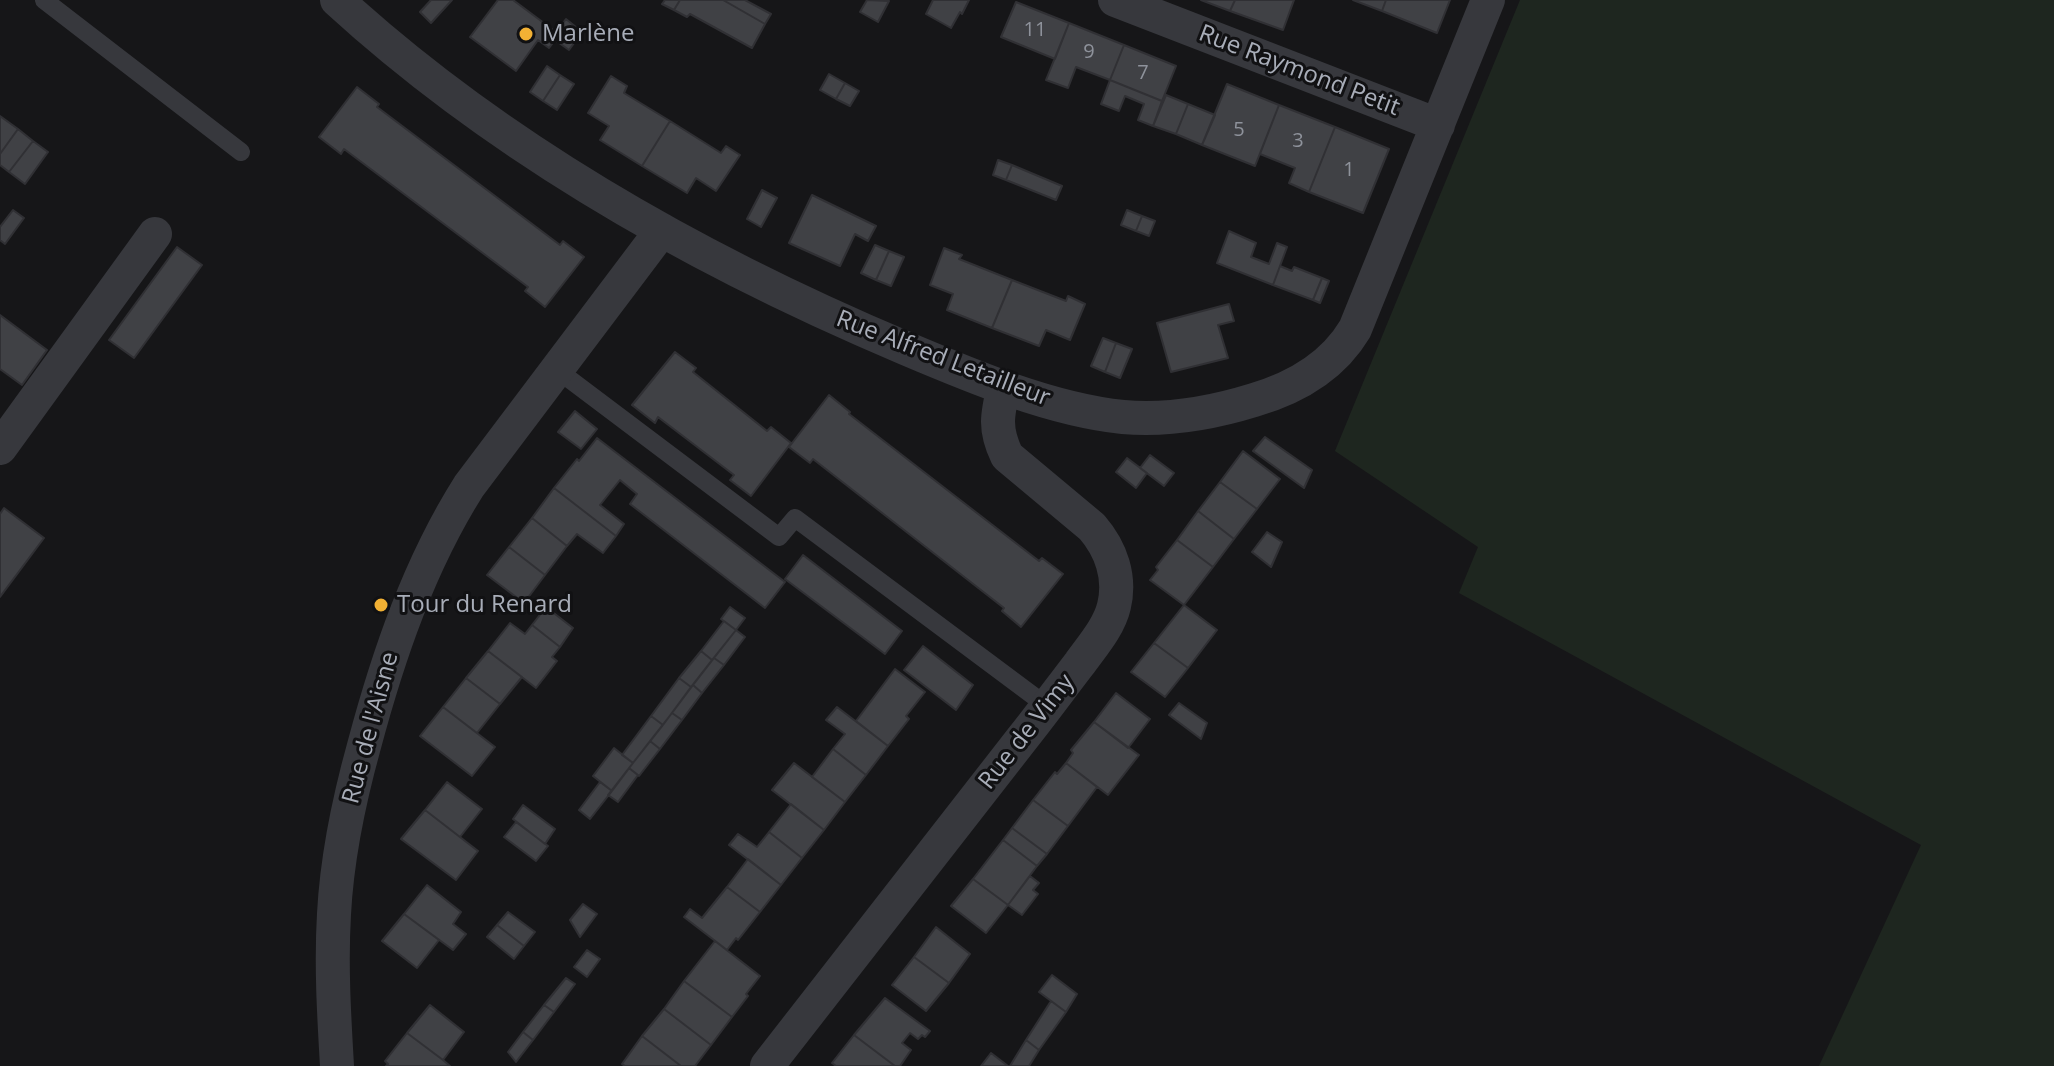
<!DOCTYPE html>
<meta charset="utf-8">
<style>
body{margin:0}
canvas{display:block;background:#161618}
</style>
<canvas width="2054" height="1066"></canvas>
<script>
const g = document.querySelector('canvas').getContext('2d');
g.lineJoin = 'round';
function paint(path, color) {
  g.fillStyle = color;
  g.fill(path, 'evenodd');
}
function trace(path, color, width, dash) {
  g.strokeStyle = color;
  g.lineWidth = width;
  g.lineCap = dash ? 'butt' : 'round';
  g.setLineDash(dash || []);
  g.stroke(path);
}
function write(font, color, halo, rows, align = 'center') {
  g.font = font + ' "Open Sans",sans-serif';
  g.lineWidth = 6;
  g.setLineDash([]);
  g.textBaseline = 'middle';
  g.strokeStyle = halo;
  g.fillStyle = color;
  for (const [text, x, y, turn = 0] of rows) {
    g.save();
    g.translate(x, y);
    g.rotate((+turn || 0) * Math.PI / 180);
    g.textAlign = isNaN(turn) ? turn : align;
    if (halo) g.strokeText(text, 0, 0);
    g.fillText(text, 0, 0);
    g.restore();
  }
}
const green = new Path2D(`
 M1520,0h534v1066h-235l102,-221 -462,-252 19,-46 -143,-96z`);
const building = new Path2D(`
 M431,0h21l-21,23 -11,-11z
 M498,0h15l43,32 10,-13 16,13 -13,18 -14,-10 -6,8 -11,-8 -22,31 -46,-34z
 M665,0h15l-6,10 -12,-6z
 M680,0h43l42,24 -13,24 -62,-34 -3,3 -13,-7z
 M723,0h22l26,14 -6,10z
 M867,0l22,1 -11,21 -18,-10z
 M933,0h36l-7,14 -2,-2 -9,16 -25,-14z
 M1201,0h34l-5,11z
 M1235,0h59l-11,30 -53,-19z
 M1353,0h33l-4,11z
 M1386,0h64l-13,33 -55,-22z
 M1016,2l53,21 -14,36 -54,-22z
 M1069,23l55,22 -14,35 -34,-13 -8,21 -22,-8z
 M1124,45l52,21 -14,35 -52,-21z
 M547,66l13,9 -17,26 -13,-9z
 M829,74l16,9 -9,16 -16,-9z
 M560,75l14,9 -17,26 -14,-9z
 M611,76l16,10 -3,7 46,28 -28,45 -42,-26 9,-14 -21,-13z
 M1110,80l52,21 -9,25 -15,-6 6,-16 -19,-8 -6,15 -18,-7z
 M845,83l14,8 -9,15 -14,-7z
 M1227,84l52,21 -24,61 -53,-21z
 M357,87l22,17 -2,3 183,138 3,-4 21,16 -39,50 -20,-16 3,-4 -184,-138 -3,5 -22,-17z
 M1166,95l22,9 -12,30 -23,-8z
 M1188,104l27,11 -13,30 -26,-11z
 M1279,105l56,22 -26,65 -20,-9 6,-15 -35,-14z
 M0,116l18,13 -18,25z
 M670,121l51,32 5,-7 14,9 -24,36 -20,-13 -9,15 -45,-27z
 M1335,127l54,22 -26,64 -54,-21z
 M18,129l15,12 -24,31 -9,-7v-11z
 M33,141l15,11 -23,32 -16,-12z
 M998,160l14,5 -6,15 -13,-5z
 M1012,165l50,21 -6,14 -50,-20z
 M762,190l15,8 -16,29 -14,-8z
 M812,195l64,31 -8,15 -13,-7 -15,32 -51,-23z
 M13,210l11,8 -19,26 -5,-4v-13z
 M1127,210l15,6 -6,15 -15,-6z
 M1142,216l13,5 -6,15 -13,-5z
 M1229,231l27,12 -5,14 18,7 8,-21 10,4 -14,38 -56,-22z
 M875,245l14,6 -13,29 -15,-7z
 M177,247l25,18 -68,93 -25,-18z
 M944,248l18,7 -3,4 53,21 -20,48 -45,-18 6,-16 -23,-9z
 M889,251l15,6 -13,29 -15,-6z
 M1280,266l12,5 2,-4 28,11 -9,22 -40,-15z
 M1322,278l7,3 -9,22 -7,-3z
 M1012,280l54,21 2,-5 17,8 -15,36 -24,-10 -7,16 -47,-18z
 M1229,304l5,17 -16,4 10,33 -57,14 -14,-49z
 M0,315l47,35 -25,35 -22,-16z
 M1103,338l13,5 -11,29 -14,-6z
 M1116,343l16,6 -12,29 -15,-6z
 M675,352l21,16 -3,4 74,59 4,-4 20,16 -40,53 -21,-16 4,-5 -76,-58 -3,6 -23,-18z
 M829,395l21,17 -1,2 190,147 3,-3 21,16 -42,53 -19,-16 2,-3 -191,-149 -3,4 -21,-16z
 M575,411l22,18 -16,20 -23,-17z
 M1265,437l47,33 -8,18 -51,-37z
 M597,438l188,144 -20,26 -135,-104 7,-10 -17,-14 -20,25 24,19 -8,12 -62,-48 23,-29 2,2z
 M1243,451l37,28 -23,30 -37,-27z
 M1150,455l24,18 -10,13 -24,-18z
 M1127,458l20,15 -11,15 -20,-16z
 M1220,482l37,27 -23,30 -36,-28z
 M554,488l62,48 -13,17 -26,-19 -10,12 -35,-28z
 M4,508l40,30 -44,59v-83z
 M1198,511l36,28 -21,28 -36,-27z
 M532,518l35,28 -22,29 -36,-28z
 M1267,532l15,10 -11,25 -19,-15z
 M1177,540l36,27 -29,38 -34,-25 8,-10 -2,-3z
 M509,547l36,28 -21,28 -37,-28z
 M803,555l99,76 -17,23 -100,-75z
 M1184,605l33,25 -29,38 -34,-25z
 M546,607l27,21 -13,19 -28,-22z
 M730,607l15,11 -9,12 -15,-11z
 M724,621l12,9 -24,30 -11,-9z
 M510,623l15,11 7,-9 28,22 -8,10 5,4 -21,27 -48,-37z
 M736,630l9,7 -21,28 -10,-7z
 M1154,643l34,25 -23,29 -34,-25z
 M923,646l50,39 -17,25 -52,-40z
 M488,651l34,26 -22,27 -34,-26z
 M701,651l11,9 -21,27 -12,-9z
 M714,658l10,7 -22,28 -9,-8z
 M895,669l30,23 -19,24 3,3 -21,27 -32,-25z
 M466,678l34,26 -23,29 -34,-26z
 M679,678l12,9 -28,38 -12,-9z
 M693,685l9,8 -20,27 -10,-7z
 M1116,693l34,26 -22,29 -34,-26z
 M1179,703l28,20 -6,16 -32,-24z
 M443,707l52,40 -23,29 -52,-40z
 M837,707l51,39 -22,29 -33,-26 12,-15 -19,-14z
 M672,713l10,7 -22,29 -10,-8z
 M651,716l12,9 -30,38 -11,-8z
 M1094,722l45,33 -31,40 -42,-32 7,-10 -2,-3z
 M650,741l10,8 -21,27 -10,-8z
 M614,748l19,15 -21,28 -19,-15z
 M833,749l33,26 -21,27 -33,-25z
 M794,763l51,39 -21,28 -52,-40z
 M1066,763l31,24 -29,39 -35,-26 22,-28 2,2z
 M629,768l9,7 -20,27 -10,-7z
 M447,782l35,27 -22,28 -35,-27z
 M600,782l12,9 -22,28 -11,-9z
 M1033,800l35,26 -21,28 -35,-26z
 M791,804l33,26 -22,28 -33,-26z
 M523,805l32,24 -10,15 -32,-25z
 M425,810l53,41 -22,29 -55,-41z
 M516,822l32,24 -12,15 -32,-24z
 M1012,828l35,26 -10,12 -34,-26z
 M769,832l33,26 -21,27 -52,-40 9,-11 19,13z
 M1003,840l34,26 -29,39 -35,-26z
 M748,859l33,26 -21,27 -33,-25z
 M1030,876l9,7 -6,7 5,4 -16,21 -14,-10z
 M973,879l35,26 -22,28 -35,-27z
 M427,885l34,27 -8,12 13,10 -13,16 -49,-36z
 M727,887l33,25 -22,28 -2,-2 -9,12 -43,-33 6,-8 12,9z
 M583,904l14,10 -17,23 -10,-17z
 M508,912l27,20 -11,14 -27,-21z
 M404,914l35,26 -22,28 -35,-27z
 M497,925l27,21 -10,13 -27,-22z
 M936,927l34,27 -21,29 -35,-26z
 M715,941l45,35 -14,18 2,2 -16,21 -48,-36z
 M587,950l13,9 -13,18 -13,-10z
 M914,957l35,26 -23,28 -34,-26z
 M1052,975l25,19 -11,18 -27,-20z
 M566,978l9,6 -21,28 -10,-7z
 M684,981l48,36 -21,28 -47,-36z
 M885,998l45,33 -5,6 -3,-2 -4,4 -8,-6 -8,10 9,7 -11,16h-5l-41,-31z
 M1051,1001l15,11 -27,38 -13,-10z
 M430,1005l34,27 -21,28 -36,-27z
 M544,1005l10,7 -21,28 -10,-8z
 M664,1009l47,36 -16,21h-14l-39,-30z
 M523,1032l10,8 -17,22 -8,-10z
 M407,1033l36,27 7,6h-64l2,-2 -3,-3z
 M854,1035l41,31h-59l-4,-3z
 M642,1036l39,30h-56l-3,-2z
 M1026,1040l13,10 -10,16h-19z
 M991,1053l17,13h-27z`);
const lane = new Path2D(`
 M44,0l197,152
 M556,369l223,168 16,-19 252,188`);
const street = new Path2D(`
 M337,0c165,151 364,262 568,348 66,28 147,62 218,69 45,4 89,-4 131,-17 41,-12 79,-34 101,-71l133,-329
 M1115,0l323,125
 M0,448l155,-214
 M337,1066c-3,-51 -6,-101 -3,-152 3,-57 15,-114 30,-168 24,-90 55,-181 105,-260l193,-256
 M767,1066c85,-109 169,-217 254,-326 20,-25 39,-51 59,-77 13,-18 29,-36 34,-57 7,-29 -3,-57 -22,-79l-85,-71c-13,-27 -10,-41 -3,-70`);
const markers = [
 [526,34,8,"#f2b134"],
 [381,605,8,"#f2b134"]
];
const numberNames = [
 ["11",1035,30],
 ["9",1089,52],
 ["7",1143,73],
 ["5",1239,130],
 ["3",1298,141],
 ["1",1349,170]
];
const poiNames = [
 ["Marlène",542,34],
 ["Tour du Renard",397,605]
];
const streetNames = [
 ["Rue Raymond Petit",1299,71,21],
 ["Rue Alfred Letailleur",943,359,21],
 ["Rue de l'Aisne",371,728,-75],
 ["Rue de Vimy",1027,732,-52]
];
paint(green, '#1e261f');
paint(building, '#404145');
trace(building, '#303034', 2);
trace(lane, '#37383d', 18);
trace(street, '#37383d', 34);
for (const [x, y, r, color] of markers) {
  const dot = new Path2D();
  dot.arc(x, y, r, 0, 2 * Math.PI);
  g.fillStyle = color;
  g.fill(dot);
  trace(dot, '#111113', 3);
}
write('20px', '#8e929b', null, numberNames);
write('24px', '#a8adb8', '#111113', poiNames, 'left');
write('24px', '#a8adb8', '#111113', streetNames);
</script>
